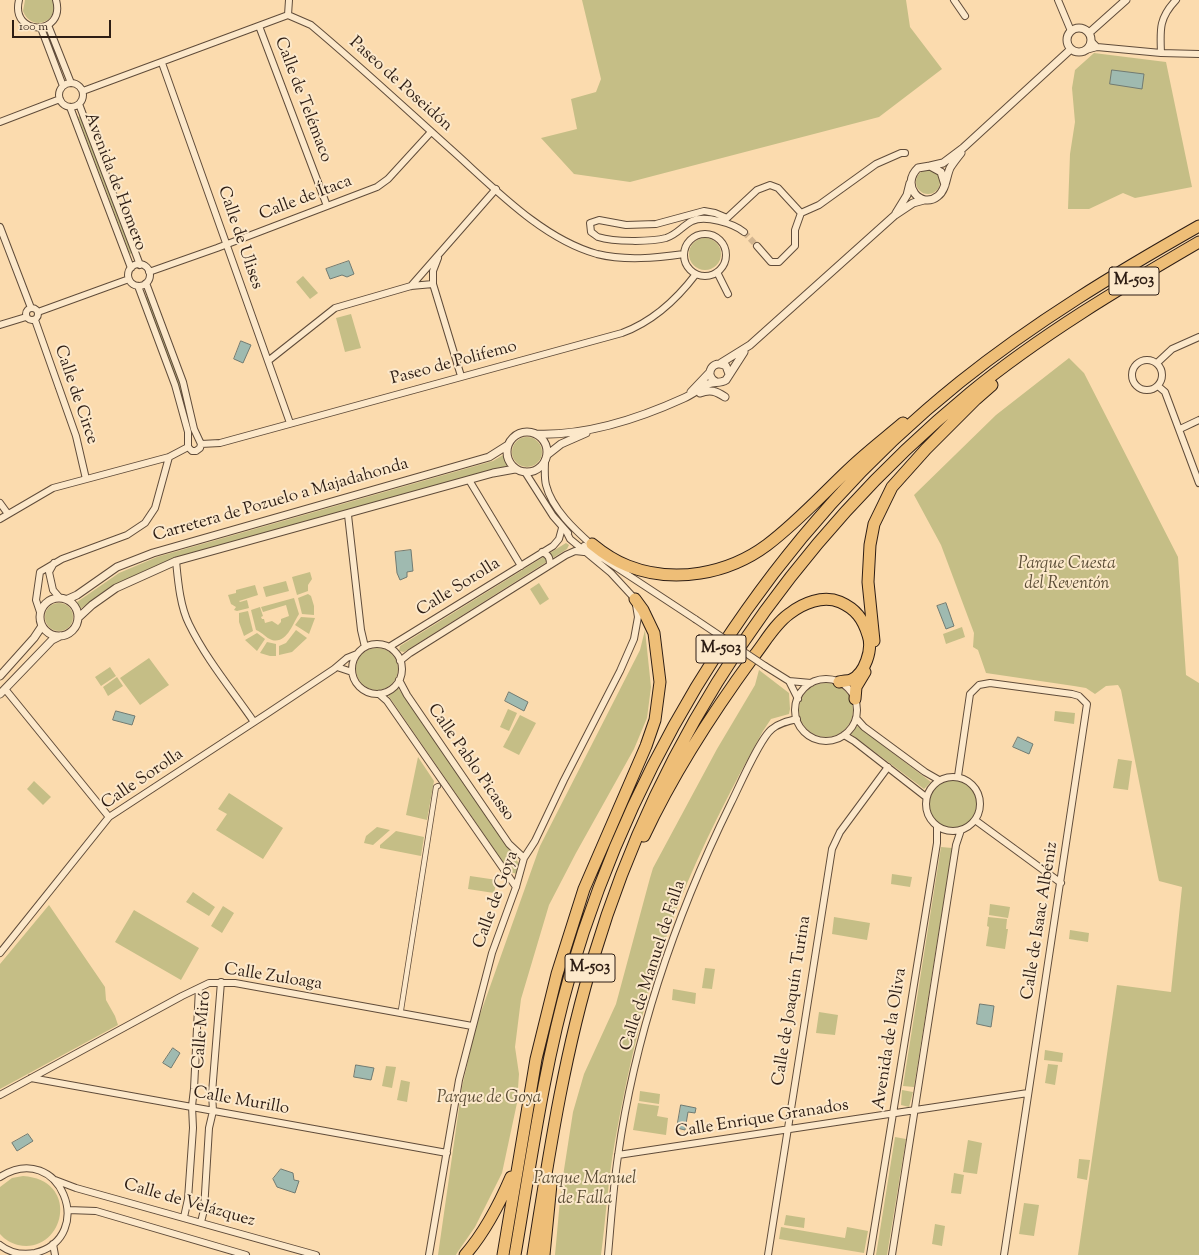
<!DOCTYPE html>
<meta charset="utf-8">
<style>
body{margin:0}
#map{position:relative;width:1199px;height:1255px;overflow:hidden;background:#fbdbae;font-family:"Sorts Mill Goudy",serif}
canvas{display:block}
.scale{position:absolute;left:12px;top:20px;width:99px;height:18px;box-sizing:border-box;border:2px solid #2d1d14;border-top:0;padding-left:5px;font-size:12px;line-height:14px;white-space:nowrap;color:#2d1d14;-webkit-text-stroke:3px #fce8ca;paint-order:stroke}
</style>
<div id="map">
<canvas width="1199" height="1255"></canvas>
<div class="scale">100 m</div>
</div>
<script>
const g = document.querySelector('canvas').getContext('2d');
g.lineJoin = 'round';
function paint(path, color) {
  g.fillStyle = color;
  g.fill(path, 'evenodd');
}
function trace(path, color, width, dash) {
  g.strokeStyle = color;
  g.lineWidth = width;
  g.lineCap = dash ? 'butt' : 'round';
  g.setLineDash(dash || []);
  g.stroke(path);
}
function write(font, color, halo, rows, align = 'center') {
  g.font = font + ' "Sorts Mill Goudy",serif';
  g.lineWidth = 4;
  g.setLineDash([]);
  g.textBaseline = 'middle';
  g.strokeStyle = halo;
  g.fillStyle = color;
  for (const [text, x, y, turn = 0] of rows) {
    g.save();
    g.translate(x, y);
    g.rotate((+turn || 0) * Math.PI / 180);
    g.textAlign = isNaN(turn) ? turn : align;
    if (halo) g.strokeText(text, 0, 0);
    g.fillText(text, 0, 0);
    g.restore();
  }
}
const green = new Path2D(`
 M25,0h27c10,20 -20,34 -29,11z
 M582,0h324l4,27 32,42 -63,48 -249,65 -56,-8 -33,-36 36,-9 -6,-30 25,-7 5,-13z
 M1094,53l72,9 26,125 -57,11 -12,-5 -34,16h-21l2,-55 5,-32 -3,-34 3,-18z
 M80,116l52,137 -2,1 -52,-137z
 M916 182a12 12 0 1 1 24 0a12 12 0 1 1-24 0Z
 M689 254a16 16 0 1 1 32 0a16 16 0 1 1-32 0Z
 M303,276l15,17 -8,6 -14,-17z
 M148,296l33,85 11,44 -3,1 -11,-43 -33,-85z
 M351,314l10,34 -16,4 -9,-34z
 M1069,358l15,15 94,184 8,118 13,8v572h-121l39,-270 54,7 11,-105 -23,-6 -1,-4 -37,-187 -3,-5 -12,1 -11,8 -9,-6 -12,-2 -88,-13 -8,-23 -5,-3 1,-14 -33,-88 -27,-50 82,-80z
 M512 452a15 15 0 1 1 30 0a15 15 0 1 1-30 0Z
 M503,455l4,11 -332,92c-35,13 -65,30 -95,51l-3,-7 42,-29 38,-16 336,-96z
 M566,543l3,2 -2,4 -163,103 -5,-1 1,-5z
 M310,572l2,7 -4,6v6l-11,4 -5,-18z
 M286,581l3,10 -23,6 -3,-10z
 M539,583l10,16 -9,6 -10,-16z
 M255,585l3,10 -19,6 1,1 7,-2 2,8 -12,3 -3,-1 2,-3 -5,-3 -3,-9 8,-2v-3z
 M308,594l3,2 3,10v9l-12,-1 -4,-16z
 M294,598l5,16c-6,9 -12,30 -27,26 -6,-2 -10,-8 -16,-10l-5,-20 9,-3 3,9 -2,1 1,2h2l1,4 7,-2 6,4 3,-3v-3l8,-3 -3,-11 -23,7 -2,-5z
 M45 617a14 14 0 1 1 28 0a14 14 0 1 1-28 0Z
 M248,611l5,20 -9,5 -5,-14v-9z
 M301,617l14,1 -6,16 -14,-9z
 M962,627l3,10 -19,7 -3,-10z
 M296,630l11,8 -15,14 -13,3v-9l7,-3z
 M645,630l6,57 -4,31 -13,31 -58,104 -27,52 -28,94 -6,48 4,27 -2,29 -15,70 -27,54 -18,26 -1,2h-18l24,-168 14,-61 64,-180 100,-196z
 M257,633l8,6 -8,12 -12,-11z
 M267,642l9,2v12h-6l-10,-3z
 M356 669a21 21 0 1 1 42 0a21 21 0 1 1-42 0Z
 M149,658l20,27 -29,20 -20,-27z
 M110,667l6,9 -15,10 -6,-9z
 M759,670l30,23 1,16 -1,5 -18,5 -8,12c-32,58 -62,116 -86,177 -29,75 -48,154 -62,233 -7,38 -9,76 -14,114h-46l6,-66 12,-77 11,-38 32,-70 34,-126 3,-10 64,-119 38,-64z
 M117,677l6,9 -15,10 -5,-9z
 M799 710a27 27 0 1 1 54 0a27 27 0 1 1-54 0Z
 M398,688l122,177 -3,9 -7,-2 -122,-177z
 M508,709l9,4 -8,18 -9,-4z
 M1055,711l20,2 -1,11 -20,-3z
 M520,715l16,8 -17,32 -16,-8z
 M857,726l74,56 -7,7 -73,-55z
 M418,757l16,24 -7,39 -21,-5z
 M1118,759l14,2 -4,29 -15,-2z
 M929 804a24 24 0 1 1 48 0a24 24 0 1 1-48 0Z
 M34,781l17,16 -8,8 -16,-16z
 M229,793l54,35 -20,31 -47,-29 11,-16 -9,-5z
 M377,827l13,3 -17,15 -9,-2 2,-7z
 M396,831l28,6 -3,19 -41,-8v-3z
 M941,847l11,1 -38,239 -11,-1z
 M892,874l20,3 -2,10 -19,-3z
 M470,876l27,4 -3,13 -26,-4z
 M193,892l22,15 -6,9 -23,-14z
 M990,904l20,3 -2,11 -19,-3z
 M49,905l56,82 1,13 9,16 3,9 -118,64v-125z
 M223,906l11,7 -12,20 -11,-7z
 M134,910l65,38 -18,32 -66,-38z
 M834,917l36,6 -3,17 -35,-6z
 M988,917l19,2 -1,10h2l-3,20 -19,-3 3,-19 -2,-1z
 M1070,930l19,3 -1,9 -19,-3z
 M705,968l10,1 -3,20 -10,-1z
 M673,989l23,4 -1,11 -23,-4z
 M819,1012l19,3 -3,20 -19,-2z
 M1045,1050l18,3 -1,9 -18,-2z
 M1048,1064l10,1 -3,20 -10,-2z
 M386,1066l10,1 -4,21 -10,-2z
 M401,1080l9,2 -3,20 -10,-2z
 M902,1090l11,2 -4,15 -8,-2z
 M640,1091l20,3 -1,10 -20,-3z
 M638,1103l21,3 -2,10 11,2 -2,17 -33,-5z
 M895,1137l11,2 -19,116h-11z
 M968,1140l14,3 -5,31 -14,-2z
 M1079,1159l11,1 -3,20 -10,-2z
 M954,1173l10,2 -3,19 -10,-1z
 M23,1176c59,4 41,79 -5,69 -7,-2 -13,-5 -18,-11v-47l12,-9z
 M1024,1203l15,2 -5,31 -15,-2z
 M786,1215l19,3 -1,10 -20,-3z
 M935,1224l10,2 -3,20 -10,-2z
 M781,1227l64,11 2,-11 21,4 -4,22 -85,-14z`);
const water = new Path2D(`
 M1112,70l32,4 -2,15 -32,-5z
 M349,261l5,13 -7,3 -5,-2 -12,4 -4,-10z
 M241,341l10,4 -8,18 -9,-4z
 M411,550l2,21 -6,1v5l-7,3 -3,-7 -2,-21z
 M946,603l8,23 -8,3 -9,-23z
 M509,692l19,10 -4,9 -19,-10z
 M116,711l19,5 -3,9 -19,-5z
 M1018,737l15,7 -4,10 -16,-7z
 M980,1004l14,2 -3,21 -14,-3z
 M173,1048l7,5 -9,15 -8,-5z
 M356,1065l18,3 -3,12 -17,-3z
 M681,1105l15,3 -1,5 -7,-1 -3,18 -8,-2z
 M28,1134l5,7 -16,10 -5,-8z
 M281,1169l12,4 1,7 5,1 -4,12 -18,-6 -4,-8z`);
const minorTunnel = new Path2D(`
 M744,232l13,14`);
const pedestrian = new Path2D(`
 M401,1010l35,-223 2,-1`);
const minor = new Path2D(`
 M19,0c-9,37 47,36 37,0
 M954,0l11,16
 M1058,0l13,31
 M288,15l1,-15
 M48,25l23,58
 M259,26l68,180
 M41,28l22,58
 M1091,41l6,6
 M1086,50l11,-3 64,6 38,1
 M1161,53c-1,-24 -2,-35 15,-53
 M162,63l128,360
 M59 95a12 12 0 1 1 24 0a12 12 0 1 1-24 0Z
 M83,91l205,-76 23,10c49,41 96,85 144,128 41,37 88,86 142,101 28,7 59,4 87,0
 M79,104l61,161
 M70,107l61,161
 M0,122l60,-23
 M801,213l18,-8 57,-41 25,-11h4
 M0,227l31,81
 M744,232c-11,-9 -39,-17 -52,-11 -10,5 -14,13 -26,17 -15,4 -52,4 -68,-1 -2,-1 -5,-4 -7,-5l-1,-9 9,-3 27,5 30,-1 48,-13 11,2 12,5 30,-28 13,-5 8,3 23,25 -6,17v16l-16,16h-8l-14,-16
 M684 255a21 21 0 1 1 42 0a21 21 0 1 1-42 0Z
 M438,258l-5,13v13l28,92
 M128 275a11 11 0 1 1 22 0a11 11 0 1 1-22 0Z
 M149,272l68,-24 160,-61 11,-8 43,-47
 M717,272l11,22
 M146,283l37,99 11,47 7,15 -1,4 -4,3h-4l-4,-4
 M138,286l37,99 13,47v15
 M411,286l85,-97
 M26 314a6 6 0 1 1 12 0a6 6 0 1 1-12 0Z
 M38,312l91,-33
 M35,320l41,116 10,43
 M0,325l26,-8
 M1132 375a15 15 0 1 1 30 0a15 15 0 1 1-30 0Z
 M268,361l67,-53 76,-22 22,-2
 M1157,363l15,-14 27,-12
 M1158,386l7,6 34,91
 M1180,429l19,-9
 M201,444l19,-1 402,-110c30,-11 55,-34 74,-59
 M545,460c0,8 -1,17 1,25 6,24 29,45 47,61
 M525,472l28,44 15,17
 M469,480l52,86
 M0,503l8,11
 M348,515l13,115 4,17
 M0,519l53,-31 116,-31 19,-10
 M584,546l111,73
 M542,552c7,3 8,6 8,13
 M176,561c2,20 4,45 13,63 17,35 43,66 65,98
 M54,563l-5,9 4,18 6,7
 M40,612l-4,-12 4,-28 22,-13 65,-24 18,-12 10,-15 14,-51
 M352 669a25 25 0 1 1 50 0a25 25 0 1 1-50 0Z
 M389,647l164,-101 6,-7 3,-11
 M400,661l10,-8 156,-98 9,-4 9,1
 M765,666l24,15 22,2
 M337,667l15,5
 M795 710a31 31 0 1 1 62 0a31 31 0 1 1-62 0Z
 M399,680l8,15 102,149 15,14
 M789,681l9,18
 M5,689l104,128
 M379,694l8,7 129,186
 M856,718l8,9 61,45 14,8
 M844,735l10,6 72,56
 M958,776l12,-82 9,-9 11,-2 82,11 7,2 8,8 -83,551
 M926 804a27 27 0 1 1 54 0a27 27 0 1 1-54 0Z
 M975,820l86,63
 M0,953l109,-136 159,-104 66,-44 13,-11 10,-4
 M31,1078l416,75
 M0,1095l182,-99 27,-13h26l237,43
 M618,1155l410,-62
 M0,1177c60,-38 98,60 35,76 -12,2 -25,0 -35,-8
 M55,1180l21,8 240,67
 M68,1210l28,1 150,44
 M184,1217l4,-18 5,-71 -1,-22 2,-17 5,-101
 M201,1222l3,-12 5,-82 4,-17 -1,-18 9,-111
 M53,1244l2,11
 M429,1255l30,-175 33,-127 24,-66 8,-29 11,-17 29,-61 56,-109 14,-32 4,-22 -3,-18 -24,-26 -41,-34 -4,-8
 M608,1255c3,-33 5,-66 10,-99 17,-122 59,-243 113,-353 8,-16 29,-65 41,-74 7,-6 16,-8 25,-10
 M768,1255l64,-406 8,-17 48,-65
 M870,1255l67,-412v-16
 M892,1255l64,-410 5,-15`);
const tertiary = new Path2D(`
 M1067 40a12 12 0 1 1 24 0a12 12 0 1 1-24 0Z
 M1089,33l37,-33
 M930,166l13,-3 20,-15 108,-99
 M945,185l-4,-13 -11,-6 -12,2c-18,17 3,42 20,28 8,-6 8,-19 12,-28 3,-5 7,-10 11,-15
 M896,213l11,-18 3,-12
 M721,363l29,-18 145,-130 18,-12 11,-3
 M716,382c-13,-7 -3,-24 10,-16l3,8
 M691,392l19,-20
 M700,393c10,-4 16,-2 25,4
 M507 452a20 20 0 1 1 40 0a20 20 0 1 1-40 0Z
 M536,434c51,2 102,-15 148,-36 9,-4 16,-10 24,-14 6,-3 12,0 18,-4l18,-28
 M547,455l14,-11 25,-11
 M40 617a19 19 0 1 1 38 0a19 19 0 1 1-38 0Z
 M68,599l9,-4 40,-28 36,-14 336,-96 19,-12
 M78,618l14,-13 24,-17 60,-27 317,-88 22,-4
 M0,676l34,-38 8,-12
 M0,694l52,-54 8,-4`);
const motorway = new Path2D(`
 M592,544c11,9 23,17 36,22 46,18 100,8 139,-21 28,-21 53,-48 78,-72 18,-18 38,-33 58,-50
 M874,641l-6,-59 2,-37 4,-21 18,-37 34,-38 50,-50 16,-14
 M855,699l1,-12 9,-15
 M644,836c30,-64 69,-124 110,-180 11,-14 21,-32 35,-42 14,-11 34,-19 51,-12 16,7 23,17 28,33 5,14 -3,39 -17,45 -4,1 -9,1 -12,2
 M465,1255c20,-23 34,-50 46,-78
 M503,1255l33,-196 21,-85 27,-85 62,-143 9,-26 5,-38 -6,-49 -11,-23 -8,-11
 M515,1255c16,-94 29,-189 55,-280 67,-229 204,-444 390,-593 75,-60 156,-109 239,-156
 M533,1255c16,-101 31,-201 61,-299 66,-221 199,-417 376,-563 71,-58 150,-105 229,-151
 M544,1255l7,-71`);
const minorBridge = new Path2D(`
 M695,619l70,47`);
const shields = [
 [1134,281,50],
 [721,649,50],
 [590,968,50]
];
const shieldNames = [
 ["M-503",1134,281],
 ["M-503",721,649],
 ["M-503",590,968]
];
const streetNames = [
 ["Paseo de Poseidón",400,85,42],
 ["Calle de Telémaco",302,100,69],
 ["Avenida de Homero",114,182,69],
 ["Calle de Ítaca",306,199,-21],
 ["Calle de Ulises",239,238,71],
 ["Paseo de Polifemo",454,364,-15],
 ["Calle de Circe",75,395,71],
 ["Carretera de Pozuelo a Majadahonda",281,501,-16],
 ["Calle Sorolla",459,588,-32],
 ["Calle Pablo Picasso",470,763,55],
 ["Calle Sorolla",143,780,-34],
 ["Calle de Goya",497,900,-70],
 ["Calle de Isaac Albéniz",1041,921,-81],
 ["Calle de Manuel de Falla",654,966,-72],
 ["Calle Zuloaga",273,978,9],
 ["Calle de Joaquín Turina",793,1001,-81],
 ["Calle Miró",203,1030,-85],
 ["Avenida de la Oliva",891,1039,-81],
 ["Calle Murillo",241,1102,10],
 ["Calle Enrique Granados",762,1120,-9],
 ["Calle de Velázquez",189,1204,16]
];
const parkNames = [
 ["Parque Cuesta",1067,565],
 ["del Reventón",1067,585],
 ["Parque de Goya",489,1099],
 ["Parque Manuel",585,1180],
 ["de Falla",585,1200]
];
paint(green, '#c5be86');
paint(water, '#9fbab0');
trace(water, '#717b72', 1);
trace(minorTunnel, '#d2b58f', 6, [6, 3]);
trace(pedestrian, '#604c3a', 6);
trace(minor, '#604c3a', 8);
trace(tertiary, '#604c3a', 9);
trace(motorway, '#2d1d14', 13);
trace(pedestrian, '#fce8ca', 4.5);
trace(minor, '#fce8ca', 6);
trace(tertiary, '#fce8ca', 7);
trace(motorway, '#eebe77', 11);
trace(minorBridge, '#604c3a', 8, []);
trace(minorBridge, '#fce8ca', 6);
for (const [x, y, w] of shields) {
  const box = new Path2D();
  box.roundRect(x - w / 2, y - 14, w, 28, 3);
  g.fillStyle = '#fce8ca';
  g.fill(box);
  trace(box, '#2d1d14', 1);
}
write('bold 16px', '#2d1d14', null, shieldNames);
write('17px', '#2d1d14', '#fce8ca', streetNames);
write('italic 17px', '#5b4d36', '#fce8ca', parkNames);
</script>
